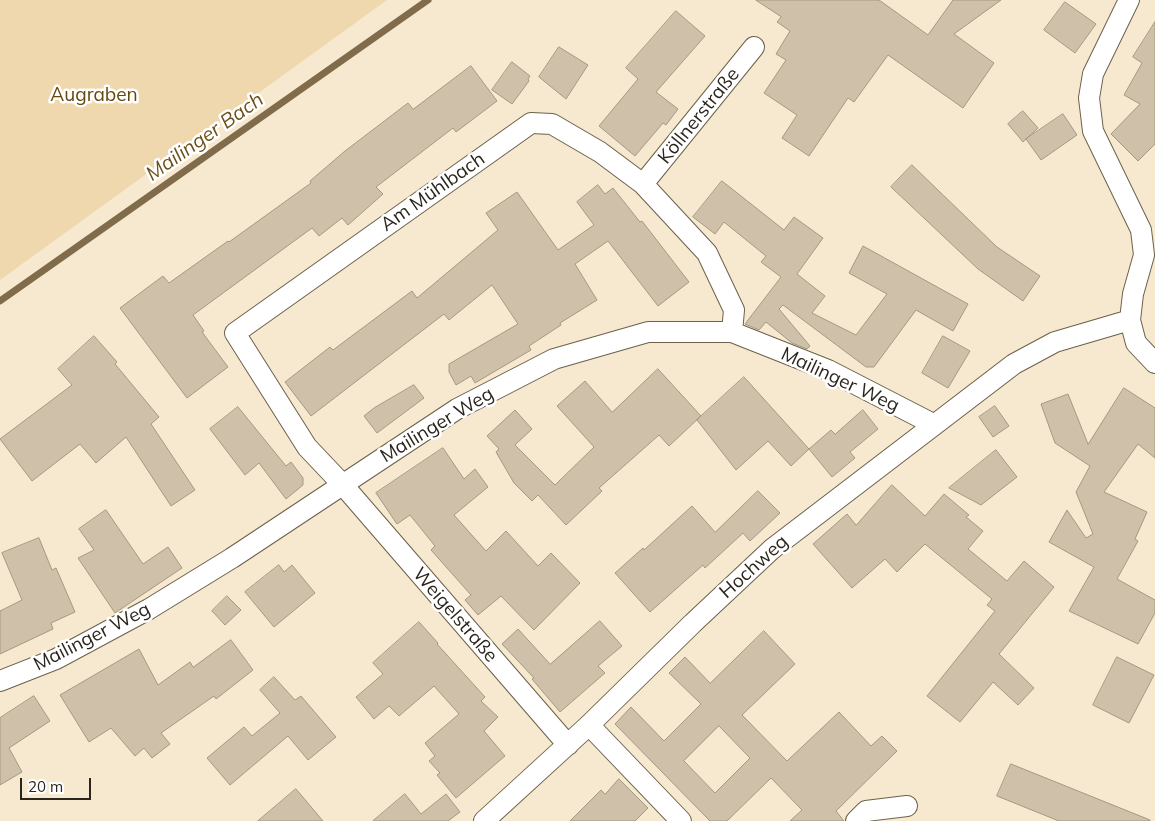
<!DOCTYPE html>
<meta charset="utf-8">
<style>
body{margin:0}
#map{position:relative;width:1155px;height:821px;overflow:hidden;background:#f7e9d0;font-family:Mulish,sans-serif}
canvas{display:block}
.scale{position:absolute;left:20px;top:778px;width:71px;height:22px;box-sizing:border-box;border:2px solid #2b261d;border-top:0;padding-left:6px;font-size:15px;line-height:18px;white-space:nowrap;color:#2b261d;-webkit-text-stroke:4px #fff;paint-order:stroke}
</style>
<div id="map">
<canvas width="1155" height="821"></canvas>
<div class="scale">20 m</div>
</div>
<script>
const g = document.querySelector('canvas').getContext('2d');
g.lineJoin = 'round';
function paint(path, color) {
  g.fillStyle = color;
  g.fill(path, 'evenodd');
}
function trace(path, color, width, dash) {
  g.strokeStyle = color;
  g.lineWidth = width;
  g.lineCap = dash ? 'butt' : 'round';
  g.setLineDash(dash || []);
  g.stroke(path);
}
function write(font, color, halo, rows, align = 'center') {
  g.font = font + ' Mulish,sans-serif';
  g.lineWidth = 5;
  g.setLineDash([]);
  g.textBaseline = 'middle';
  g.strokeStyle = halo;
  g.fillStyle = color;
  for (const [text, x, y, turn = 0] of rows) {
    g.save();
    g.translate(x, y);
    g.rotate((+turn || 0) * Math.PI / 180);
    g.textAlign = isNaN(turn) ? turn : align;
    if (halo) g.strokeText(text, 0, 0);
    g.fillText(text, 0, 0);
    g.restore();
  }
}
const green = new Path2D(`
 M0,0h387l-387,280z`);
const stream = new Path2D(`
 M0,301l428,-301`);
const building = new Path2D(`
 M756,0h123l49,35 25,-35h48l-47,34 40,29 -31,45 -75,-53 -34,47 -6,-4 -39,58 -27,-18 15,-23 -33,-22 22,-33 -10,-6 14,-23 -13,-9 4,-5z
 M1065,2l31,22 -21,29 -31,-23z
 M676,11l29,25 -49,56 22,17 -12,16 -3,-2 -28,33 -36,-30 39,-47 -12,-11z
 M1155,22v122l-17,17 -27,-27 29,-30 -16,-9 18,-32 -9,-6z
 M559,47l29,18 -22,34 -27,-22z
 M512,62l18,14 -2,3 1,2 -17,23 -20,-14z
 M471,66l26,35 -41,31 -3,-4 -77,59 7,7 -35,31 -6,-7 -23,18 -7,-8 -119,87 11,16 -2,1 26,35 -41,31 -67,-90 43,-32 6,7 59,-42 1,1 82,-59 -1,-2 35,-30 63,-48 5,6z
 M1023,111l15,17 -15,14 -15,-18z
 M1063,114l14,21 -36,25 -15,-21z
 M912,165l85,82 43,29 -17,25 -45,-32 -87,-82z
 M722,181l62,49 10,-13 29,21 -26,36 28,22 -13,17 44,22 31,-41 -38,-21 14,-27 105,58 -15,27 -37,-21 -42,57h-8l-83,-62 -4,4 31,37 -3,3 -15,-6 -26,-21 -7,8 -14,-6 36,-47 -20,-15 5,-6 -42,-34 -9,12 -22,-17z
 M598,185l7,9 8,-6 27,34 2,-1 47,61 -31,24 -50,-65 -33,23 22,36 -37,23 1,2 -32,21 2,4 -56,33 -4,-7 -15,9 -7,-13v-8l69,-40 -26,-39 -43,35 -5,-6 -133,102 -26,-34 45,-35 3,3 79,-59 5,7 81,-68 -12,-17 31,-21 41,58 36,-25 -17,-23z
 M94,336l23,26 -2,2 44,53 -8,7 44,66 -24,16 -45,-69 -30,26 -16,-19 -48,37 -32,-42 72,-54 -14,-16z
 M943,336l27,15 -22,37 -26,-15z
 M658,369l43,47 -32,30 -10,-11 -60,53 3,3 -36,34 -28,-30 -6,6 -18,-18 -18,-31 3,-3 -12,-13 28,-26 17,19 -17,16 40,40 39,-38 -37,-41 28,-25 27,31z
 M744,377l65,72 -18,17 -23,-25 -32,29 -39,-50z
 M414,385l10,13 -47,35 -13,-17 10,-8z
 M1124,388l31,20v50l-17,-14 -34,48 43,20 -12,27 3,2 -21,38 38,21v13l-17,31 -69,-33 25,-44 -45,-25 18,-32 19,28 7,-4 -17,-42 14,-26 -35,-23 -14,-39 27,-10 20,50z
 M995,406l14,20 -16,11 -14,-20z
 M238,407l48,59 5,-4 12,16v7l-17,14 -27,-36 -14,12 -35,-46z
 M863,410l15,19 -28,23 5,6 -23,19 -23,-28 22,-19 4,4z
 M443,448l21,31 11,-10 13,18 -34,28 32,36 20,-20 32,35 13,-13 29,30 -46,47 -33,-34 -23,19 -13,-15 6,-5 -40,-45 4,-4 -25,-31 -13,9 -21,-31z
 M996,450l21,27 -36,28 -32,-17z
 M892,485l33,31 19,-22 25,21 -3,2 17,14 -15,18 39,32 17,-20 30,26 -55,67 35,34 -16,17 -25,-23 -33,40 -33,-26 68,-85 -8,-6 5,-6 -67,-55 -28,28 -12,-13 -33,29 -39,-44 34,-30 9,11z
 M758,491l22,22 -30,28 -7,-8 -38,35 -2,-3 -53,47 -35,-39 28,-25 1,2 48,-44 23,26z
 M106,510l37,54 25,-17 14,21 -67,45 -37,-55 16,-8 -15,-21z
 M39,538l13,32 4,-2 19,44 -24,11 2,6 -53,25v-43l22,-11 -20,-47z
 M279,565l5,7 8,-7 23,28 -41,34 -29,-35z
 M227,596l14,14 -16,15 -13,-14z
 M600,621l22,25 -24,20 7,7 -45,39 -28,-33 2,-1 -32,-34 16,-15 32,35z
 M419,622l19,21 -1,1 48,53 -4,4 17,16 -14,14 21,25 -49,42 -19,-23 3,-2 -11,-12 6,-5 -10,-13 34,-29 -25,-28 -35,30 -10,-10 -15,13 -18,-22 27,-23 -10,-11z
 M764,631l31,33 -53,51 45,46 52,-49 32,34 11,-10 15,15 -61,60 8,10h-54l12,-11 -31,-32 -44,43h-17l-95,-97 16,-17 33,34 37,-37 -32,-31 16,-16 25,26zM719,726l31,32 -35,35 -31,-32z
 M231,640l22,30 -37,29 -2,-3 -53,37 9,11 -18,14 -8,-10 -9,8 -24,-28 -22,14 -29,-47 79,-46 19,36 32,-23 3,5z
 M1117,657l37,18 -25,48 -36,-18z
 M274,677l21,23 6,-4 35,41 -28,23 -20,-24 -58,49 -23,-27 37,-31 8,9 28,-23 -20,-23z
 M34,696l16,25 -41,27 13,24 -22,13v-67z
 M1011,764l139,56v1h-91l-62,-25z
 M619,779l29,29 -13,13h-65l31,-31 4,4z
 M296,789l27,32h-65z
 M405,794l16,20 25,-20 14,18 -12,9h-75z`);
const street = new Path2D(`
 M1129,0l-36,74 -4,24 4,33 48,99 3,25 -11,39 -3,26 6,23 19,20
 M643,184l111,-137
 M0,681l56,-22 93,-50 83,-51 225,-149 97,-50 94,-27h84l96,38 105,54
 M589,725l92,96
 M568,745l-225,-260 -36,-38 -72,-114 296,-210 21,1 48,28 43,32 64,69 27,57 -2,22
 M484,821l105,-96 104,-102 79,-74 242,-185 41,-22 75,-22
 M856,821l10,-10 41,-5`);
const parkNames = [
 ["Augraben",94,95]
];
const streetNames = [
 ["Köllnerstraße",699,116,-51],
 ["Am Mühlbach",433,192,-35],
 ["Mailinger Weg",840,380,25],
 ["Mailinger Weg",437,425,-31],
 ["Hochweg",754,567,-42],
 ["Weigelstraße",455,615,49],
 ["Mailinger Weg",92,637,-27]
];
const waterNames = [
 ["Mailinger Bach",205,137,-35]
];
paint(green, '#efd7ae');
trace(stream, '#806c4a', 7);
paint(building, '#cfc1a9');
trace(building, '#a59881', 1);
trace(street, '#6c604b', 22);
trace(street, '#fff', 20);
write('19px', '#64480e', '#fff', parkNames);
write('19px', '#2b261d', '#fff', streetNames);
write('italic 20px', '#6c5018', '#fff', waterNames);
</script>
